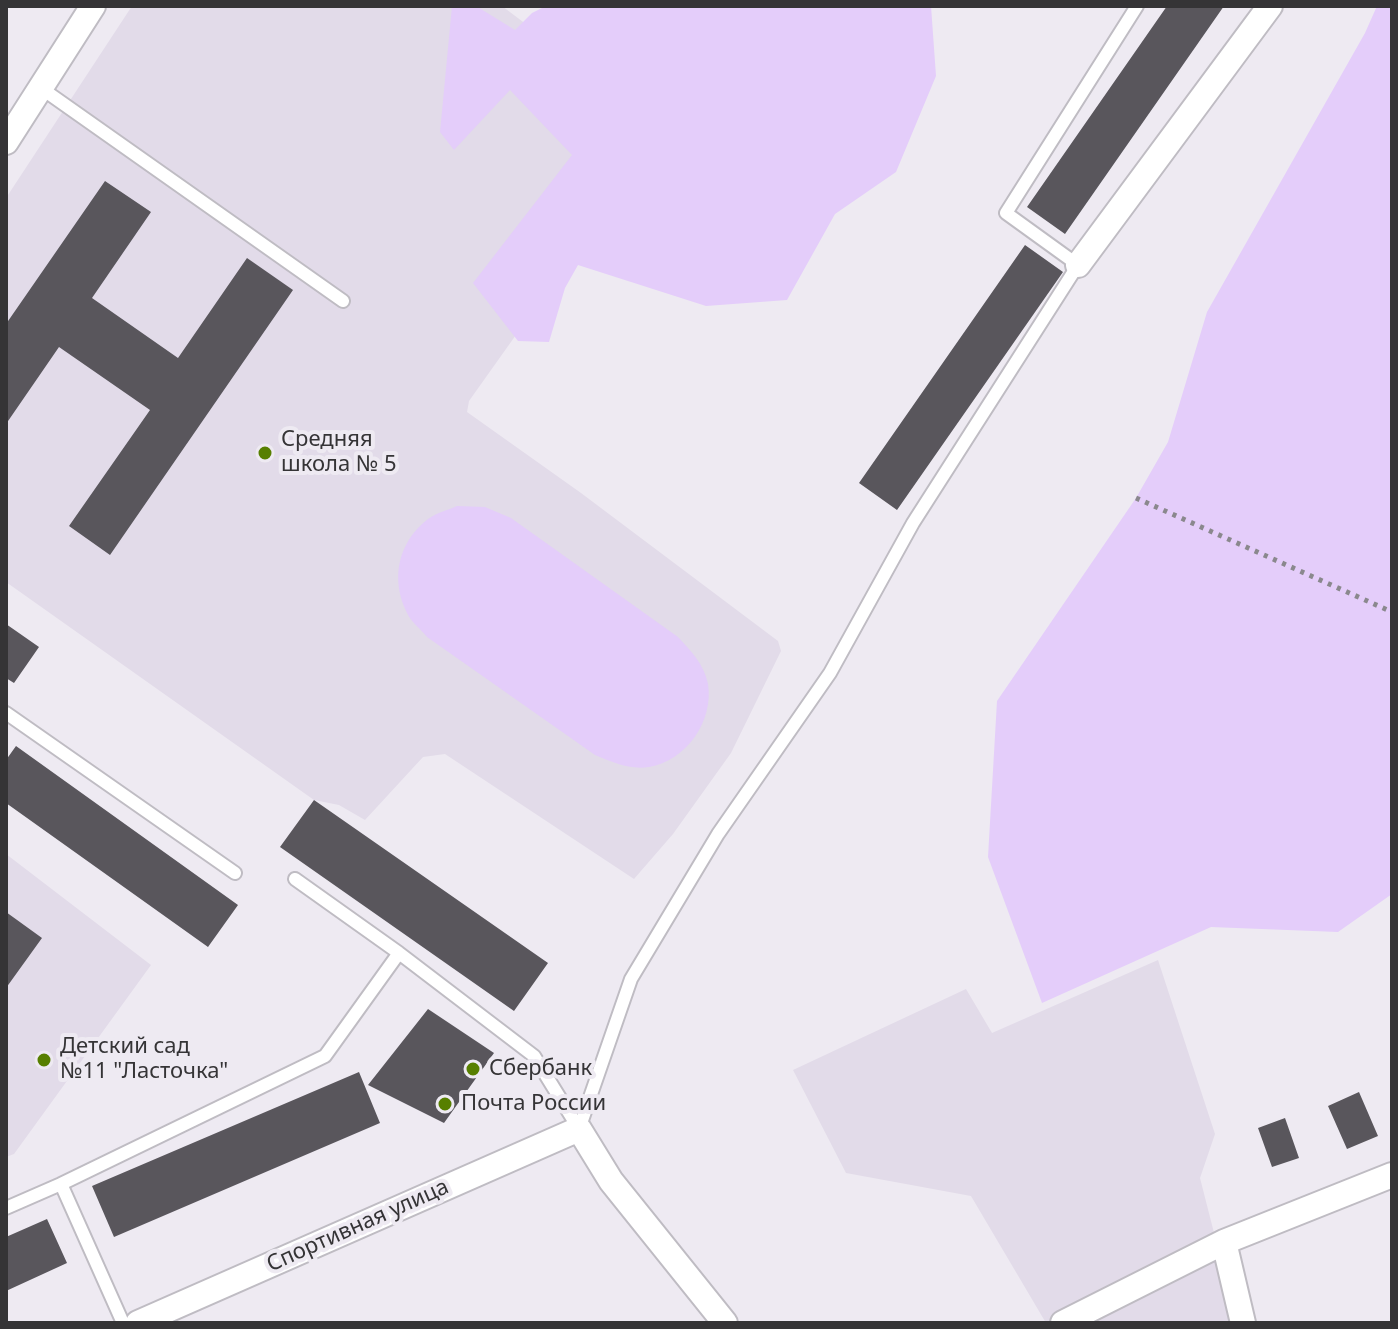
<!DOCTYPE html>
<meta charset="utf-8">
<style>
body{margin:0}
#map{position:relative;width:1398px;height:1329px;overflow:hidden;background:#eeeaf2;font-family:"Noto Sans",sans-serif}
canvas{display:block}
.frame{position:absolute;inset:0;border:8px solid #353436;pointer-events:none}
</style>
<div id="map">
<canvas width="1398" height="1329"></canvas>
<div class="frame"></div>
</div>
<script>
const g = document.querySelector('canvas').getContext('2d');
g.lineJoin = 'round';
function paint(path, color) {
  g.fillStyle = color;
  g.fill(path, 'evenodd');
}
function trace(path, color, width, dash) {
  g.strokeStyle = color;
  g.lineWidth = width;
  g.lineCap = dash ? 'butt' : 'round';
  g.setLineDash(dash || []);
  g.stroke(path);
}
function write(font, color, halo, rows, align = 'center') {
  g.font = font + ' "Noto Sans",sans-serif';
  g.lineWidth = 8;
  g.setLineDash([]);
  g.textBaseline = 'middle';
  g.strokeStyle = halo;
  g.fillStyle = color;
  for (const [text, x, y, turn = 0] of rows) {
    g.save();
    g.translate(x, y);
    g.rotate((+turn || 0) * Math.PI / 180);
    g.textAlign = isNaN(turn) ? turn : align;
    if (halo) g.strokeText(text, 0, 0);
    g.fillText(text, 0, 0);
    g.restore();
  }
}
const built = new Path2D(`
 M132,6h370l161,122 -194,273 -2,11 114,81 197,148 3,10 -50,102 -58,81 -39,45 -189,-125 -22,3 -58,63 -26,-15 -25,-5 -308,-218v-384z
 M6,854l145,111 -137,189 -8,3z
 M1158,960l57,174 -15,44 37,145h-191l-75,-127 -125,-23 -53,-103 173,-81 26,44z`);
const green = new Path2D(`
 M452,6h24l39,24 17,-17 14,-7h385l5,70 -40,96 -61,42 -48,86 -81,6 -128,-41 -13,23 -16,54 -31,-1 -45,-58 99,-128 -62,-65 -56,60 -14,-18z
 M1377,6h15v888l-54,38 -127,-5 -169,76 -54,-146 9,-156 139,-203 32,-56 39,-130 158,-279z
 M457,506l28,1 26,11 167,119c13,14 26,27 30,47 6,37 -22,77 -59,83 -20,3 -37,-5 -54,-12l-168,-118c-6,-8 -16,-15 -20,-24 -17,-34 -9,-71 21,-94 8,-6 20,-9 29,-13z`);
const building = new Path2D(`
 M1167,6h57l-159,228 -38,-27z
 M105,181l46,31 -59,86 86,60 69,-100 46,32 -183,265 -41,-29 81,-116 -91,-63 -53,77v-100z
 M1025,245l38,27 -166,238 -38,-27z
 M6,624l33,23 -25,36 -8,-5z
 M16,746l222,159 -30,42 -202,-144v-43z
 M314,800l234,163 -34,48 -234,-164z
 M6,912l36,26 -36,50z
 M428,1009l66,44 -50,70 -76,-38z
 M359,1072l21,51 -266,114 -22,-51z
 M1359,1092l19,44 -31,13 -19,-43z
 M1285,1118l14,40 -27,9 -14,-39z
 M47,1219l20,44 -61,28v-54z`);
const path = new Path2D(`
 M1136,498l256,114`);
const service = new Path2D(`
 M41,88l302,213
 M6,713l229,160
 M399,953l135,103 45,73
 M579,1129l52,-150 87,-145 112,-161 83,-150 165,-258 -72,-52 131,-207
 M61,1184l264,-128 74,-103 -104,-74
 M6,1208l55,-24 62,139`);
const minor = new Path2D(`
 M6,142l87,-136
 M1078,265l192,-259
 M1224,1242l19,81
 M138,1323l441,-194 32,52 114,142
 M1063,1323l161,-81 168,-67`);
const markers = [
 [265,453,8,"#577f00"],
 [44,1060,8,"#577f00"],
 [473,1069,8,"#577f00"],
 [445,1104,8,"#577f00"]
];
const poiNames = [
 ["Средняя",281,440],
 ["школа № 5",281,465],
 ["Детский сад",60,1047],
 ["№11 \"Ласточка\"",60,1072],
 ["Сбербанк",489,1069],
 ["Почта России",461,1104]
];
const streetNames = [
 ["Спортивная улица",358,1226,-24]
];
paint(built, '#e2dbe9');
paint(green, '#e4cdfa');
paint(building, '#59565c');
trace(service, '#bfbcc3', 16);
trace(minor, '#bfbcc3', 28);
trace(path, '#8a888d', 5, [4, 6]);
trace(service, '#fff', 12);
trace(minor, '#fff', 24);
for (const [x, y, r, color] of markers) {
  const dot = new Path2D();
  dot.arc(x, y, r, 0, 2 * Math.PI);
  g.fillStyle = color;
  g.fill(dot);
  trace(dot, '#eeeaf2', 3);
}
write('22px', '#353436', '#eeeaf2', poiNames, 'left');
write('22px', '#353436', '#eeeaf2', streetNames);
</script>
